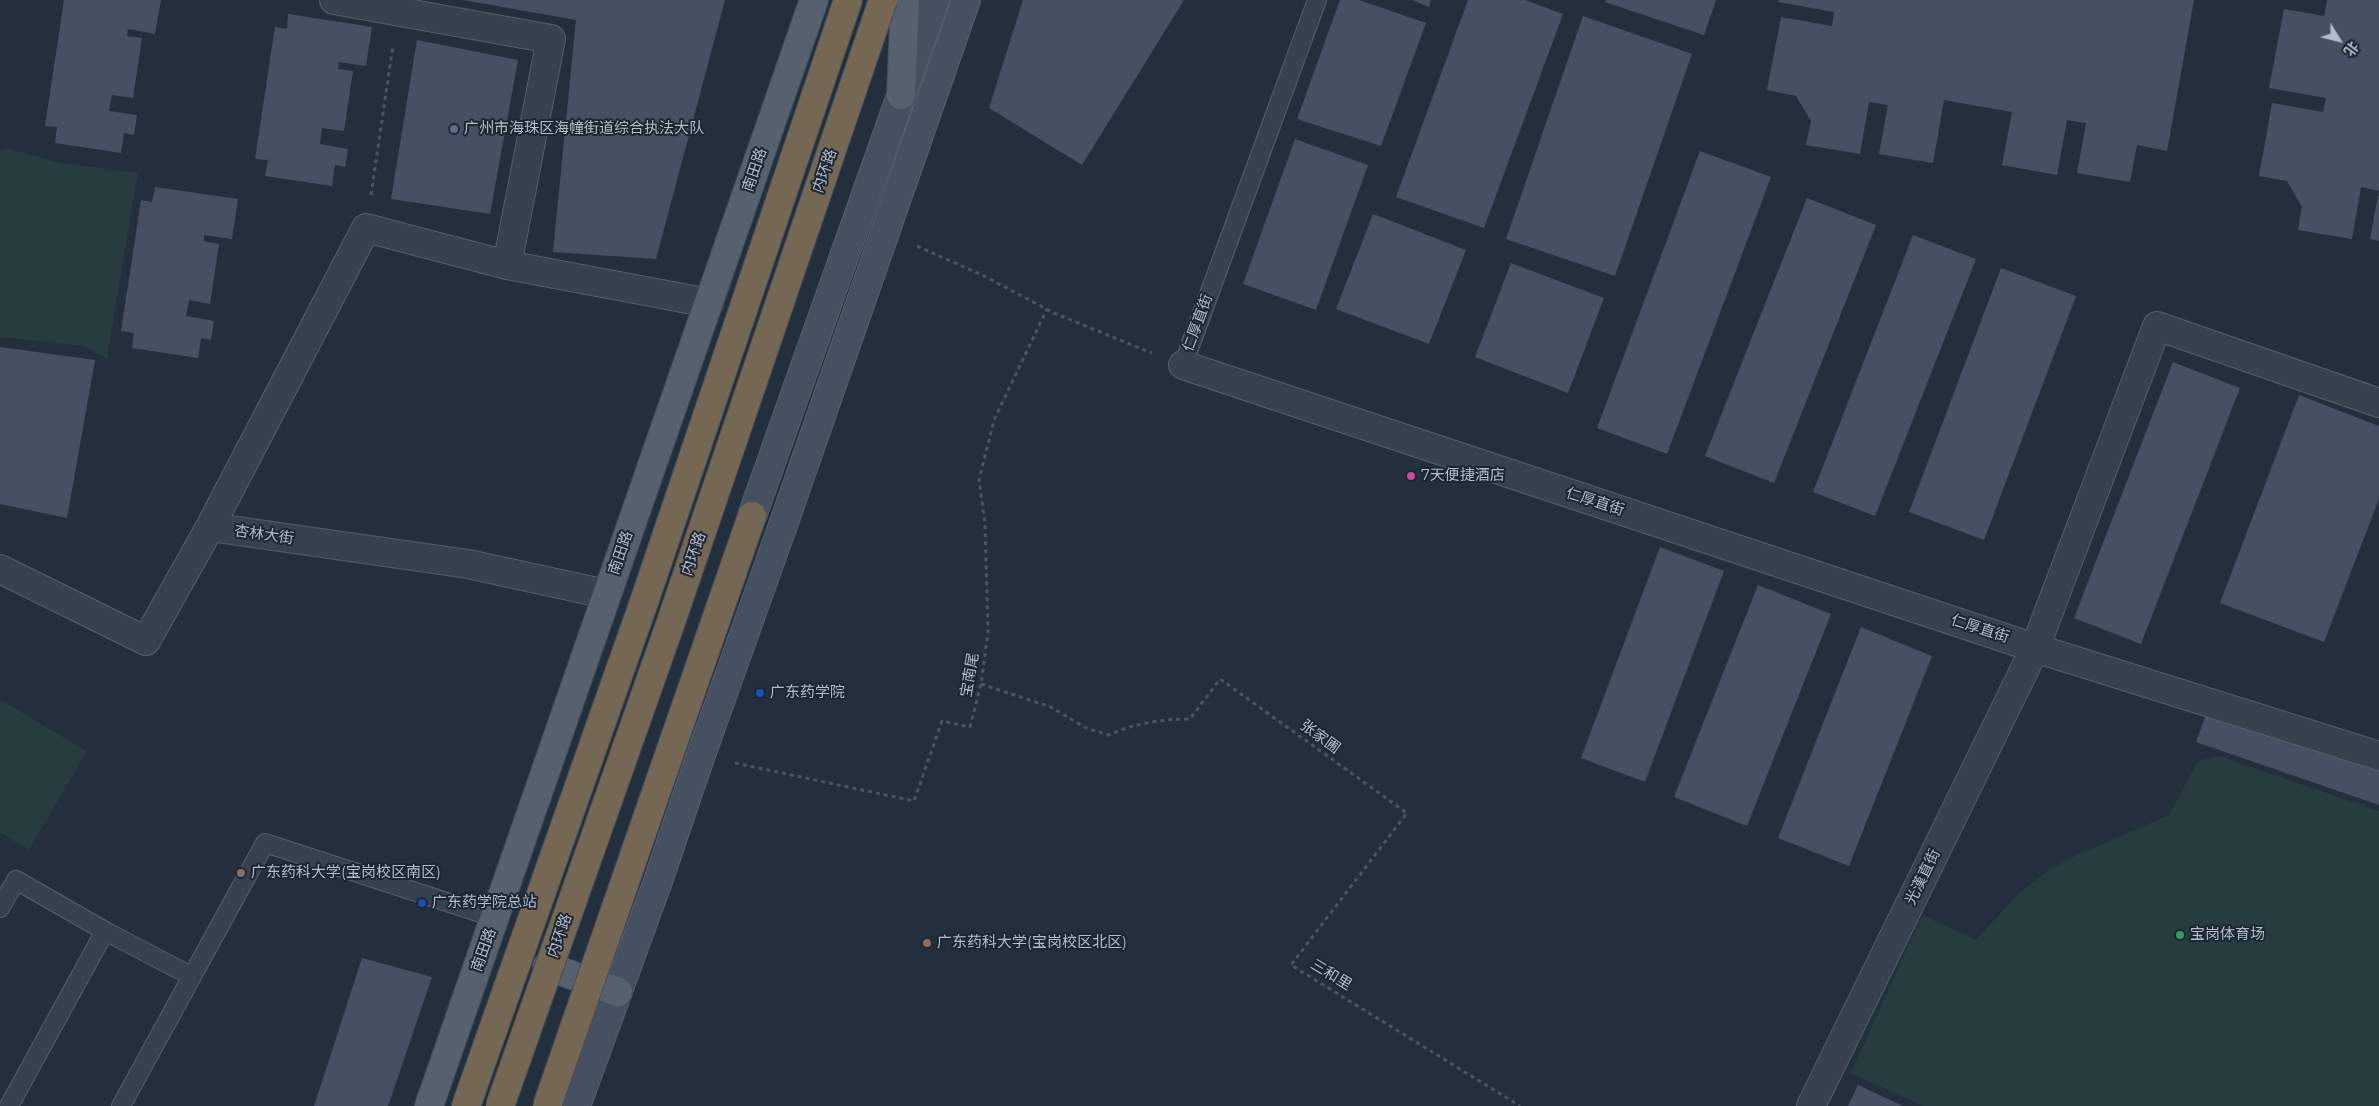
<!DOCTYPE html>
<meta charset="utf-8">
<style>
body{margin:0}
#map{position:relative;width:2379px;height:1106px;overflow:hidden;background:#242f3e;font-family:Montserrat,"Noto Sans SC",sans-serif}
canvas{display:block}
.north{position:absolute;left:2314px;top:15px;width:50px;height:50px;-webkit-text-stroke:4px #1d2633;paint-order:stroke;rotate:126deg;font-size:14px;font-weight:700;line-height:20px;text-align:center;color:#b4bcc9}
.north::after{content:'';display:block;margin:auto;width:18px;height:22px;background:#b4bcc9;clip-path:polygon(50% 0,100% 100%,50% 72%,0 100%)}
</style>
<div id="map">
<canvas width="2379" height="1106"></canvas>
<div class="north">北</div>
</div>
<script>
const g = document.querySelector('canvas').getContext('2d');
g.lineJoin = 'round';
function paint(path, color) {
  g.fillStyle = color;
  g.fill(path, 'evenodd');
}
function trace(path, color, width, dash) {
  g.strokeStyle = color;
  g.lineWidth = width;
  g.lineCap = dash ? 'butt' : 'round';
  g.setLineDash(dash || []);
  g.stroke(path);
}
function write(font, color, halo, rows, align = 'center') {
  g.font = font + ' Montserrat,"Noto Sans SC",sans-serif';
  g.lineWidth = 4;
  g.setLineDash([]);
  g.textBaseline = 'middle';
  g.strokeStyle = halo;
  g.fillStyle = color;
  for (const [text, x, y, turn = 0] of rows) {
    g.save();
    g.translate(x, y);
    g.rotate((+turn || 0) * Math.PI / 180);
    g.textAlign = isNaN(turn) ? turn : align;
    if (halo) g.strokeText(text, 0, 0);
    g.fillText(text, 0, 0);
    g.restore();
  }
}
const green = new Path2D(`
 M6,148l54,15 78,10 -31,186 -23,-13 -84,-9v-187z
 M0,700l87,51 -58,99 -29,-18z
 M2219,756l160,55v295h-456l-72,-33 71,-158 54,25 41,-45 32,-25 30,-16 90,-39 29,-54z`);
const building = new Path2D(`
 M64,0h97l-6,34 -27,-5 -1,7 15,2 -9,60 -21,-3 -3,16 28,4 -3,20 -10,-2 -3,20 -66,-10 2,-16 -12,-1z
 M463,0h262l-69,259 -103,-7 23,-232z
 M1023,0h161l-102,165 -93,-57z
 M1340,0h19l67,23 -45,123 -84,-27z
 M1412,0h19l-2,7z
 M1468,0h57l38,14 -79,214 -88,-31z
 M1606,0h110l-12,35 -99,-33z
 M1779,0h415l-27,151 -30,-6 -7,37 -53,-9 9,-50 -19,-3 -10,55 -55,-10 10,-53 -68,-12 -11,63 -54,-9 9,-49 -19,-3 -9,52 -54,-9 5,-24 -15,-25 -29,-6 14,-73 51,9 2,-14 -56,-10z
 M2327,0h52v191l-18,-4 -9,52 -54,-9 4,-23 -15,-26 -28,-5 13,-73 51,9 3,-14 -57,-10 15,-79 40,7z
 M288,14l84,13 -6,39 -27,-4 -1,7 15,2 -9,60 -22,-3 -2,16 28,5 -3,18 -10,-2 -3,21 -67,-10 3,-16 -13,-1 20,-132 12,2z
 M1583,16l109,38 -77,222 -109,-37z
 M417,40l101,20 -28,154 -99,-15z
 M1295,139l73,26 -52,145 -73,-26z
 M1700,151l71,26 -104,277 -70,-26z
 M155,187l83,12 -6,40 -28,-4v6l15,3 -9,60 -21,-4 -3,16 28,5 -3,19 -10,-2 -3,20 -66,-10 2,-15 -13,-2 20,-131 11,2z
 M2378,196h1v45l-9,-2z
 M1807,198l69,27 -102,258 -69,-27z
 M1373,214l93,36 -37,94 -93,-35z
 M1913,235l63,24 -101,257 -62,-24z
 M1511,263l93,35 -36,95 -93,-36z
 M2001,268l75,28 -92,244 -75,-28z
 M0,347l95,13 -28,158 -67,-14z
 M2173,362l67,26 -99,256 -67,-26z
 M2299,395l80,31v73l-55,143 -104,-39z
 M1660,547l64,24 -79,211 -64,-24z
 M1758,585l73,29 -84,212 -73,-29z
 M1861,627l71,29 -83,210 -71,-28z
 M2208,709l171,59v37l-183,-63z
 M362,958l70,19 -44,129h-74z
 M1858,1085l45,21h-55z`);
const path = new Path2D(`
 M371,195l22,-150
 M917,246l65,29 74,39 96,39
 M981,684l70,23 35,21 23,7c26,-12 52,-16 81,-16l30,-40 187,134 -116,152 229,141
 M735,763l179,38 28,-80 28,6 11,-43 7,-52 -3,-109 -6,-43 15,-60 53,-111`);
const lane = new Path2D(`
 M1183,365l134,-365
 M0,908l16,-28 89,51
 M9,1106l96,-175 86,45
 M121,1106l144,-263 231,75`);
const street = new Path2D(`
 M334,0l217,39 -44,226
 M1183,365l852,283 344,108
 M210,527l156,-299 141,37 202,38
 M0,569l146,72 64,-114 258,37 138,30
 M1811,1106l224,-458 122,-322 222,77`);
const secondary = new Path2D(`
 M752,516l183,-516
 M576,1106l82,-225 43,-126 81,-227 184,-528`);
const primary = new Path2D(`
 M901,95l4,-95
 M547,966l71,26
 M429,1106l385,-1106`);
const highway = new Path2D(`
 M466,1106l178,-504 204,-602`);
const highwayBridge = new Path2D(`
 M500,1106l171,-484 212,-622
 M547,1106l205,-590`);
const markers = [
 [454,129,5,"#5c6f8a"],
 [1411,476,5,"#d1479c"],
 [760,693,5,"#1a4fb4"],
 [241,873,5,"#8d6e63"],
 [422,903,5,"#1a4fb4"],
 [2180,935,5,"#2e9e5b"],
 [927,943,5,"#8d6e63"]
];
const poiNames = [
 ["广州市海珠区海幢街道综合执法大队",464,129],
 ["7天便捷酒店",1421,476],
 ["广东药学院",770,693],
 ["广东药科大学(宝岗校区南区)",251,873],
 ["广东药学院总站",432,903],
 ["宝岗体育场",2190,935],
 ["广东药科大学(宝岗校区北区)",937,943]
];
const streetNames = [
 ["南田路",755,170,-71],
 ["内环路",825,171,-71],
 ["仁厚直街",1198,323,-70],
 ["仁厚直街",1595,502,18],
 ["杏林大街",264,535,8],
 ["南田路",621,553,-71],
 ["内环路",694,554,-71],
 ["仁厚直街",1980,629,18],
 ["宝南尾",970,675,-80],
 ["张家圃",1320,737,36],
 ["光漢直街",1923,877,-64],
 ["内环路",560,936,-71],
 ["南田路",484,950,-70],
 ["三和里",1331,975,31]
];
paint(green, '#263c3f');
paint(building, '#455162');
trace(lane, '#565f6c', 20);
trace(street, '#565f6c', 30);
trace(secondary, '#565f6c', 30);
trace(primary, '#414a57', 30);
trace(highway, '#434c59', 30);
trace(path, '#44595c', 3, [4, 4]);
trace(lane, '#38414e', 18);
trace(street, '#38414e', 28);
trace(secondary, '#465061', 28);
trace(primary, '#56606e', 28);
trace(highway, '#746855', 28);
trace(highwayBridge, '#434c59', 30, []);
trace(highwayBridge, '#746855', 28);
for (const [x, y, r, color] of markers) {
  const dot = new Path2D();
  dot.arc(x, y, r, 0, 2 * Math.PI);
  g.fillStyle = color;
  g.fill(dot);
  trace(dot, '#1d2633', 2);
}
write('15px', '#b4bcc9', '#1d2633', poiNames, 'left');
write('15px', '#b4bcc9', '#1d2633', streetNames);
</script>
